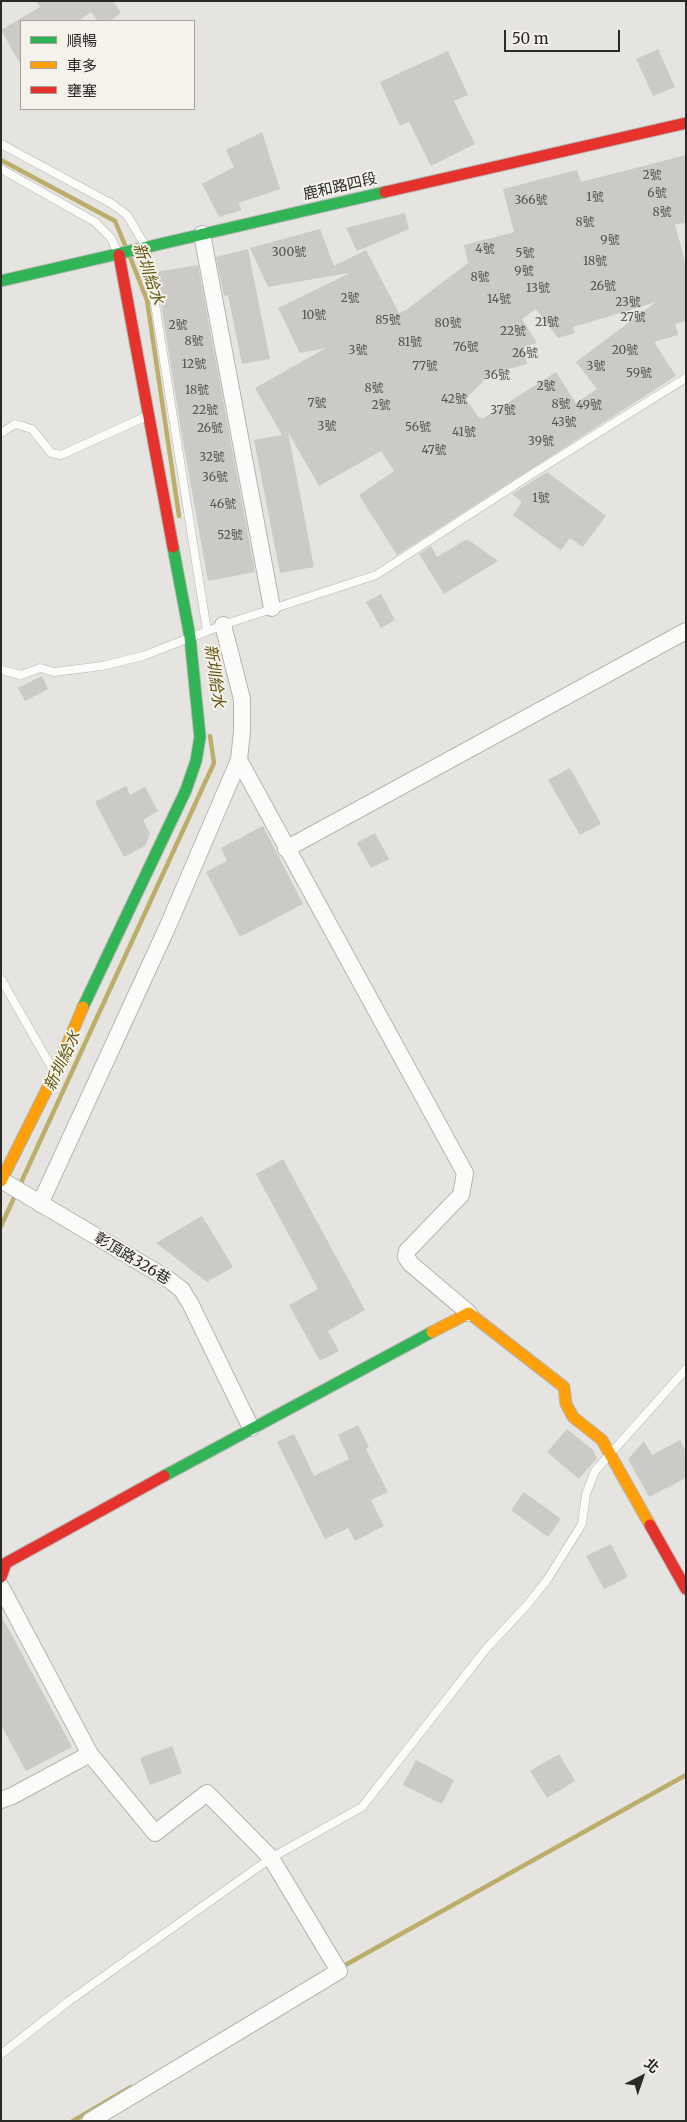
<!DOCTYPE html>
<meta charset="utf-8">
<style>
body{margin:0}
#map{position:relative;width:687px;height:2122px;overflow:hidden;background:#e5e4e0;font-family:Merriweather,"Noto Sans TC",serif}
canvas{display:block}
.frame{position:absolute;inset:0;border:2px solid #292926;pointer-events:none}
.legend{position:absolute;left:20px;top:20px;width:175px;height:90px;box-sizing:border-box;background:#f4f2eb;border:1px solid #a3a29c;margin:0;padding:6px 9px;list-style:none;font-size:15px;color:#292926}
.legend li{display:flex;align-items:center;gap:10px;height:25px}
.legend b{width:25px;border:1px solid #a3a29c}
.north{position:absolute;left:617px;top:2052px;width:50px;height:50px;-webkit-text-stroke:4px #f4f2eb;paint-order:stroke;rotate:41deg;font-size:14px;font-weight:700;line-height:20px;text-align:center;color:#292926}
.north::after{content:'';display:block;margin:auto;width:18px;height:22px;background:#292926;clip-path:polygon(50% 0,100% 100%,50% 72%,0 100%)}
.scale{position:absolute;left:504px;top:30px;width:116px;height:22px;box-sizing:border-box;border:2px solid #292926;border-top:0;padding-left:6px;font-size:15px;line-height:18px;white-space:nowrap;color:#292926;-webkit-text-stroke:4px #f4f2eb;paint-order:stroke}
</style>
<div id="map">
<canvas width="687" height="2122"></canvas>
<div class="frame"></div>
<ul class="legend">
<li><b style="height:6px;background:#30b455"></b>順暢</li>
<li><b style="height:6px;background:#ff9f0a"></b>車多</li>
<li><b style="height:6px;background:#e5322d"></b>壅塞</li>
</ul>
<div class="north">北</div>
<div class="scale">50 m</div>
</div>
<script>
const g = document.querySelector('canvas').getContext('2d');
g.lineJoin = 'round';
function trace(path, color, width, dash) {
  g.strokeStyle = color;
  g.lineWidth = width;
  g.lineCap = dash ? 'butt' : 'round';
  g.setLineDash(dash || []);
  g.stroke(path);
}
function paint(path, color) {
  g.fillStyle = color;
  g.fill(path, 'evenodd');
}
function write(font, color, halo, rows, align = 'center') {
  g.font = font + ' Merriweather,"Noto Sans TC",serif';
  g.lineWidth = 4;
  g.setLineDash([]);
  g.textBaseline = 'middle';
  g.strokeStyle = halo;
  g.fillStyle = color;
  for (const [text, x, y, turn = 0] of rows) {
    g.save();
    g.translate(x, y);
    g.rotate((+turn || 0) * Math.PI / 180);
    g.textAlign = isNaN(turn) ? turn : align;
    if (halo) g.strokeText(text, 0, 0);
    g.fillText(text, 0, 0);
    g.restore();
  }
}
const stream = new Path2D(`
 M1,160l114,61 10,24
 M130,257l17,43 32,216
 M1,1226l213,-463 -4,-27
 M340,1968l346,-193
 M73,2121l58,-34`);
const building = new Path2D(`
 M36,1h77l8,12 -11,8h-12l-7,-9 -13,9h-57v44l-20,-35 39,-23z
 M658,49l17,38 -22,9 -17,-37z
 M448,51l20,44 -14,6 21,43 -44,22 -22,-44 -9,4 -20,-44z
 M262,132l18,57 -42,14 4,7 -23,7 -17,-33 32,-17 -8,-17z
 M686,155v68l-11,1 11,42v55l-11,3 3,11 -24,7 22,34 -279,179 -38,-60 35,-24 -13,-20 -62,35 -31,-54 26,135 -34,6 -26,-133 28,-5 -27,-47 71,-40 -26,5 -22,-45 70,-34v-1l-80,14 -18,-39 70,-19 14,37 32,-16 33,63 7,-3 62,-47 -4,-18 50,-13 -11,-43 74,-19 4,12zM656,302l-80,60 21,27 -21,14 -20,-31 -74,47 -1,-2 -2,1 -13,-19 24,-25 37,-10 -4,-17 14,-4 -15,-24 14,-10 22,29 17,-5 -2,-6z
 M405,213l4,16 -52,22 -11,-23z
 M248,249l22,110 -28,5 -14,-69 -4,1 -8,-39z
 M198,265l57,307 -47,9 -26,-145 -26,-164z
 M547,472l59,44 -23,31 -13,-9 -9,12 -48,-35 9,-13 -10,-8z
 M467,539l31,22 -54,33 -25,-40 12,-8 6,11z
 M381,594l14,26 -14,8 -15,-26z
 M42,676l6,13 -23,12 -7,-13z
 M570,768l31,56 -21,11 -32,-55z
 M126,786l4,9 15,-8 13,24 -15,9 7,14 -5,12 -21,11 -29,-55z
 M263,826l40,78 -63,33 -34,-65 21,-11 -6,-13z
 M375,833l14,26 -18,9 -14,-25z
 M283,1159l82,151 -37,21 11,20 -19,10 -31,-56 29,-16 -62,-115z
 M202,1216l31,51 -26,15 -51,-39z
 M358,1425l11,22 -3,2 22,43 -17,8 13,26 -29,15 -7,-13 -23,11 -48,-97 17,-8 20,42 35,-17 -11,-24z
 M567,1429l26,21 4,8 -18,21 -32,-27z
 M680,1440l6,12v26l-37,19 -21,-38 16,-18 8,14z
 M524,1492l37,27 -13,18 -37,-27z
 M611,1544l17,33 -24,12 -18,-33z
 M1,1615l71,132 -46,24 -25,-46z
 M172,1746l10,27 -32,12 -10,-27z
 M559,1754l16,27 -28,17 -17,-27z
 M416,1760l38,20 -12,24 -39,-19z`);
const lane = new Path2D(`
 M1,144l111,60 15,11 19,32 61,384
 M1,169l94,53 16,16 6,13
 M1,433l14,-9 17,5 19,24 10,2 86,-39
 M1,670l20,5 19,-7 14,4 48,-6 41,-10 80,-31 153,-50 156,-101 154,-96
 M1,979l52,91
 M1,2054l68,-53 202,-143 91,-51 124,-158 41,-44 20,-25 35,-56 4,-30 9,-23 91,-102`);
const street = new Path2D(`
 M202,234l70,374
 M223,625l19,74v32l-3,29 226,413 -4,22 -54,56 -1,6 5,7 58,49
 M286,849l400,-218
 M1,1180l167,99 14,11 9,15 60,123
 M40,1204l127,-276 72,-168
 M1,1587l89,167 65,79 52,-40 64,65 68,113 -249,150
 M1,1800l11,-4 78,-42`);
const fast = new Path2D(`
 M1,281l384,-89
 M83,1007l103,-217 10,-29 4,-24 -10,-100 -17,-90
 M164,1476l268,-144`);
const slow = new Path2D(`
 M1,1181l54,-108 28,-66
 M432,1332l37,-19 95,74 2,17 7,13 29,23 48,85`);
const jam = new Path2D(`
 M385,192l301,-69
 M119,255l54,292
 M650,1525l36,64
 M1,1577l5,-14 158,-87`);
const numberNames = [
 ["2號",652,176],
 ["6號",657,194],
 ["1號",595,198],
 ["366號",531,201],
 ["8號",662,213],
 ["8號",585,223],
 ["9號",610,241],
 ["4號",485,250],
 ["300號",289,253],
 ["5號",525,254],
 ["18號",595,262],
 ["9號",524,272],
 ["8號",480,278],
 ["26號",603,287],
 ["13號",538,289],
 ["2號",350,299],
 ["14號",499,300],
 ["23號",628,303],
 ["10號",314,316],
 ["27號",633,318],
 ["85號",388,321],
 ["21號",547,323],
 ["80號",448,324],
 ["2號",178,326],
 ["22號",513,332],
 ["8號",194,342],
 ["81號",410,343],
 ["76號",466,348],
 ["3號",358,351],
 ["20號",625,351],
 ["26號",525,354],
 ["12號",194,365],
 ["77號",425,367],
 ["3號",596,367],
 ["59號",639,374],
 ["36號",497,376],
 ["2號",546,387],
 ["8號",374,389],
 ["18號",197,391],
 ["42號",454,400],
 ["7號",317,404],
 ["8號",561,405],
 ["2號",381,406],
 ["49號",589,406],
 ["22號",205,411],
 ["37號",503,411],
 ["43號",564,423],
 ["3號",327,427],
 ["56號",418,428],
 ["26號",210,429],
 ["41號",464,433],
 ["39號",541,442],
 ["47號",434,451],
 ["32號",212,458],
 ["36號",215,478],
 ["1號",541,499],
 ["46號",223,505],
 ["52號",230,536]
];
const streetNames = [
 ["鹿和路四段",340,187,-13],
 ["彰頂路326巷",132,1259,31]
];
const waterNames = [
 ["新圳給水",148,274,71],
 ["新圳給水",214,676,82],
 ["新圳給水",63,1061,-65]
];
trace(stream, '#bcad6a', 4.5);
paint(building, '#cbcac7');
trace(lane, '#b4b4b1', 9);
trace(street, '#b4b4b1', 18);
trace(fast, '#b4b4b1', 13);
trace(slow, '#b4b4b1', 13);
trace(jam, '#b4b4b1', 13);
trace(lane, '#fbfbfa', 8);
trace(street, '#fbfbfa', 16);
trace(fast, '#30b455', 11);
trace(slow, '#ff9f0a', 11);
trace(jam, '#e5322d', 11);
write('12px', '#535350', null, numberNames);
write('15px', '#292926', '#f4f2eb', streetNames);
write('italic 16px', '#64560e', '#f4f2eb', waterNames);
</script>
